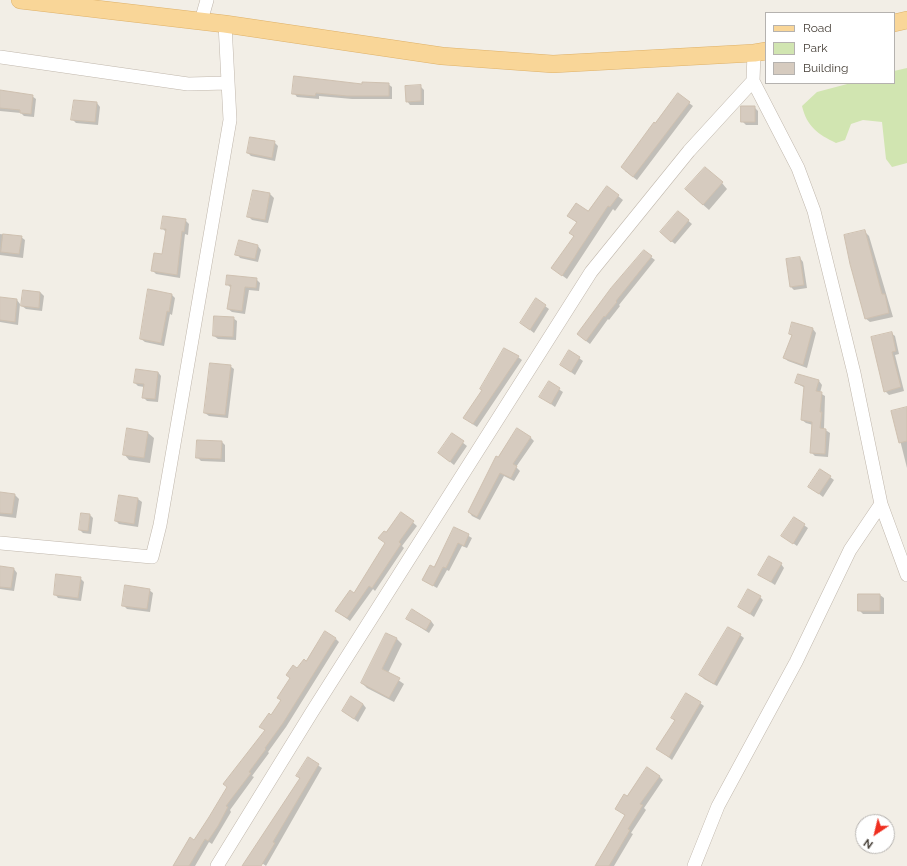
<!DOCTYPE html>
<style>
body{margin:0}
#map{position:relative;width:907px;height:866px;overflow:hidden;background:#f2eee6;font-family:Raleway,sans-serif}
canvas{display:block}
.legend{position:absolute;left:765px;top:12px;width:130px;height:72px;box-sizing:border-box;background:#fff;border:1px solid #b5b2af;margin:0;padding:5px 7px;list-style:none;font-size:12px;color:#453e36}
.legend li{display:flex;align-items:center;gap:8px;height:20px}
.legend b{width:20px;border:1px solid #b5b2af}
.north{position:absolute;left:855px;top:814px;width:40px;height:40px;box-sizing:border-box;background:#fff;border:1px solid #b5b2af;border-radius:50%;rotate:215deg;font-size:11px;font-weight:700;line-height:16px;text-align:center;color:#453e36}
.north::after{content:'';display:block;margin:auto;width:14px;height:18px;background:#ef2f20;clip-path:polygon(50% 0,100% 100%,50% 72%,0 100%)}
</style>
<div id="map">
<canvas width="907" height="866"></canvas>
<ul class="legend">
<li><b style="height:5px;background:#f9d698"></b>Road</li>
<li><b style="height:11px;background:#d1e5b1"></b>Park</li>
<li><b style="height:11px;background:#d6cbbf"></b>Building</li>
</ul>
<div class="north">N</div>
</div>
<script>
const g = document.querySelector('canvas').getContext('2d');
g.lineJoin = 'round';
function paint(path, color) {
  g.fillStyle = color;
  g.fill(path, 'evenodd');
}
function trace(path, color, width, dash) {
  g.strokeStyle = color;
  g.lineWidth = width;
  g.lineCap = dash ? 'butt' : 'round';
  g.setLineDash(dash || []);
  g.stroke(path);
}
const green = new Path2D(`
 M907,68v95l-15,4 -6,-8 -4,-37 -19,-2 -12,4 -6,16 -9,3c-18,-9 -29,-16 -34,-37l15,-14 34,-9h43v-12z`);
const shadow = new Path2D(`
 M388,84l4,3v12h-40l-33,-3v3l-22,-2 -3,-4 69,-8z
 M420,86l4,4v15h-14l-3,-4z
 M0,92l32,4 4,3 -2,18 -10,-1 -3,-3 -21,-2z
 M75,101l22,2 3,4 -2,18 -22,-2 -4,-4z
 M689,103l4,3 -56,74 -12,-9z
 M754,107l4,4v14h-12l-4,-4z
 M274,142l4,4 -3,15 -24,-5 -3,-3z
 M722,183l5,6 -18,21 -17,-15z
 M607,187l16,13 -8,11 -2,-2 -46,70 -15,-11 22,-31 -3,-4 6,-10 -8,-7 19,-4z
 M254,191l16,3 4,4 -6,25 -16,-3 -4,-4z
 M678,212l14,12 -17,20 -10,-8z
 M185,220l4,4 -1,11 -3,-1 -5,44 -24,-4 -4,-4 11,-15 3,-23 -4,-4z
 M865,232l4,4 24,81 -23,5 -5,-4z
 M0,234l21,3 4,3 -2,18 -23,-3z
 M240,242l18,4 3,4 -3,12 -18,-4 -3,-4z
 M651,257l4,3 -36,45 1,1 -11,14 -1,-1 -18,25 -8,-6z
 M800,258l3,4 4,26 -13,2 -3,-3z
 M256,279l4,4 -1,8 -10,-1 -4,24 -13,-2 -4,-3 3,-21 -4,-4z
 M149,290l23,5 3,3 -3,17 -2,-1 -6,32 -19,-4 -4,-3z
 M24,291l16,1 4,4 -2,15 -16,-2 -4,-3z
 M0,298l17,2 3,4 -2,21 -18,-3z
 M537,300l12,9 -15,24 -13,-10z
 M233,318l4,3 -1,19 -18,-1 -4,-3z
 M813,329l3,4 -9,35 -19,-7 -4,-3 8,-22 -2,-3z
 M891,333l4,3 4,18 -4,1 9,36 -15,4 -4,-4z
 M518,357l4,3 -45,67 -9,-6z
 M579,358l4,3 -8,14 -14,-10z
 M230,366l4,3 -6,49 -19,-2 -4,-3z
 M158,372l3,4 -3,26 -11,-1 -4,-4 1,-10 -6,-1 -3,-3z
 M799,375l20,6 3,4 -2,8 5,3 -1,33 6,4 -2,24 -13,-1 -3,-3 1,-28 -7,-2 -4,-3 3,-32 -9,-5z
 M549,383l14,9 -8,15 -14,-10z
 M907,408v60l-14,-56z
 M128,430l20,3 6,5 -4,25 -21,-3 -5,-6z
 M452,434l15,12 -13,19 -15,-12z
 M530,437l4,4 -18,26 4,4 -6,10 -10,-5 -24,44 -8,-4 -3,-4 29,-54z
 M222,442l3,3v17l-24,-1 -4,-4z
 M830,477l4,3 -11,17 -13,-10z
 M0,493l15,2 4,4 -3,19 -16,-2z
 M120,496l18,3 4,3 -4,25 -19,-3 -3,-3z
 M402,513l15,13 -15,20 2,2 -29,43 -2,-2 -23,32 -14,-10 19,-17 31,-51v-9z
 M89,514l4,4 -2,16 -8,-1 -3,-3z
 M794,518l14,10 -11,18 -14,-10z
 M455,528l17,10 -5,10 -5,-2 -13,25 -2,-1 -10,18 -14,-8 11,-11z
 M781,564l3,4 -9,17 -15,-10z
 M0,567l14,2 3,4 -3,18 -14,-2z
 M80,578l4,4 -3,19 -23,-3 -3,-4z
 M149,590l4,3 -3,19 -23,-3 -4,-4z
 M880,595l4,3v16h-21l-4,-4z
 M760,597l3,3 -9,17 -14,-10z
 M407,619l24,2 3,4 -5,8z
 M387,634l10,5 5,5 -14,29 16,11 -10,18 -27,-14 -5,-5z
 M740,635l4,3 -27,48 -13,-7 -3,-4z
 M336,639l3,3 -53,85 -18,25 1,1 -17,23 2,1 -24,33 1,2 -19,32 -3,-2 -14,24h-22l21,-25 72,-110 -5,-5 11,-10 10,-15 -4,-4 13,-18 -4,-4 11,-5z
 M700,703l4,3 -32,54 -14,-11 17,-28 -3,-3z
 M363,704l3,4 -8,14 -15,-11z
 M308,759l14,9 -56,98 -4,-3 -2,3h-17l57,-87 -2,-3z
 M659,776l4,4 -19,28 2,2 -15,23 2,1 -19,32h-17l29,-50 -10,-8z`);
const building = new Path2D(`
 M294,76l68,8v-2l27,1v13h-42l-31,-3 -1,3 -23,-2z
 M421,85v16l-15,1 -1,-16z
 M0,90l33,5 -2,19 -11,-1v-3l-20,-2z
 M678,93l12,9 -57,75 -12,-10 33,-45 1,1z
 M74,100l23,2 -2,20 -24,-2z
 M741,106h14v16h-14z
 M250,137l25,4 -3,17 -25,-5z
 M705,167l18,15 -20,23 -18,-16z
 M607,186l12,9 -9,12 -2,-1 -46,70 -11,-8 23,-32 -5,-3 8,-11 -10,-6 9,-13 12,8z
 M253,190l17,3 -5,27 -18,-3z
 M678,211l11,9 -18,22 -11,-10z
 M163,216l23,3 -2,13 -2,-1 -5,44 -26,-4 3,-18 8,1 4,-25h-5z
 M865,230l17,64h3l4,19 -24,6 -15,-55 -6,-29z
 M3,234l19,2 -3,18 -18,-2z
 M239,240l19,5 -3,14 -20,-4z
 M644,250l8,6 -36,45 1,1 -12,15 -1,-1 -18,25 -9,-7 34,-46z
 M800,257l4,28 -14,2 -4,-28z
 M227,275l30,3 -1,10 -11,-1 -3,24 -15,-2 4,-24h-5z
 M148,289l24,5 -3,18 -2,-1 -6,32 -21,-4z
 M23,290l17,2 -1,16 -18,-2z
 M0,297l17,2 -2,23 -15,-2z
 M536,298l10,7 -16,25 -10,-7z
 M214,316l20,1 -1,20 -20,-1z
 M792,322l21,6 -10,37 -20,-7 9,-23 -3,-1z
 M892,332l4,19 -4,1 9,35 -17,5 -13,-55z
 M504,348l15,8 -46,68 -10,-6 19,-28 -2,-1z
 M569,350l11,7 -9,15 -11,-7z
 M210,363l21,2 -6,50 -21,-2z
 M136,369l22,3 -3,27 -13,-1 2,-14 -10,-1z
 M798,374l21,6 -3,11 6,1 -2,20h2l-2,16 6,1 -1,25 -15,-1 2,-31 -11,-2 3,-34 -9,-3z
 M549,381l11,7 -9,16 -12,-7z
 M907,407v34l-8,2 -8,-32z
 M127,428l21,4 -4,26 -21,-3z
 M517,428l14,9 -18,27 4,2 -6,12 -11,-5 -23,44 -9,-5 28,-56 2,1z
 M452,433l12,8 -14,21 -12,-9z
 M197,440l25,1 -1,18 -25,-1z
 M820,469l11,7 -12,18 -11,-7z
 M0,492l15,2 -3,20 -12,-1z
 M119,495l19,3 -4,26 -19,-3z
 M401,512l13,9 -15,21 2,2 -29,44 -3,-2 -22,32 -12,-7 15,-21 4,3 31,-50 -7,-5 6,-7 2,1z
 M81,513l9,1 -2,17 -9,-1z
 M794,517l11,7 -12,20 -12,-8z
 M454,527l15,7 -5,12 -6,-3 -12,25 -3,-1 -10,19 -11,-6 8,-15 4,2z
 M769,556l13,7 -11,19 -13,-7z
 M0,566l14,2 -3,20 -11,-1z
 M56,574l25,3 -3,21 -24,-3z
 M125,585l25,4 -3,20 -25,-3z
 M748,589l13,7 -11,18 -12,-7z
 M858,594h22v17h-22z
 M412,609l19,12 -5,9 -20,-11z
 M728,627l13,7 -27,50 -15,-9z
 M325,631l11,7 -53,85 -18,25 1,1 -17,23 2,1 -25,33 2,1 -10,19 -10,15 -3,-2 -16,27h-16l17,-29 4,3 15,-23 18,-30 -4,-3 42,-54 -6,-3 10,-14 2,2 10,-15 -4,-2 13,-20 -4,-3 7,-10 4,3 7,-9 2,2z
 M386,633l11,5 -15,31 18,9 -11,20 -28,-15z
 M686,693l15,9 -32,55 -13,-8 19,-29 -4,-2z
 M351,696l12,8 -9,15 -12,-8z
 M308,757l11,7 -46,78 2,1 -14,23h-19l58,-88 -4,-2z
 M647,767l13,9 -20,28 3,1 -15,24 2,1 -21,36h-14l30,-51 -10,-6 9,-15 3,2z`);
const minor = new Path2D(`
 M201,21l6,-21
 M0,57l188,27 39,-1
 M753,81l45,87 16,43 40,162 27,131 26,71
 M0,543l152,14 8,-32 70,-405 -5,-96
 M217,866l95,-154 279,-440 98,-121 64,-70 1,-28
 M694,866l24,-60 78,-144 54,-112 31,-46`);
const major = new Path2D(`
 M20,0l205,24 217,32 111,8 201,-11 12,-2
 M894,23l13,-3`);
paint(green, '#d1e5b1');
paint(shadow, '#0003');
paint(building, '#d6cbbf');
trace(building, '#cec0b0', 1);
trace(minor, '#c0b7ac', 14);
trace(major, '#deb169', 18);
trace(minor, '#fff', 13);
trace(major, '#f9d698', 17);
</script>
